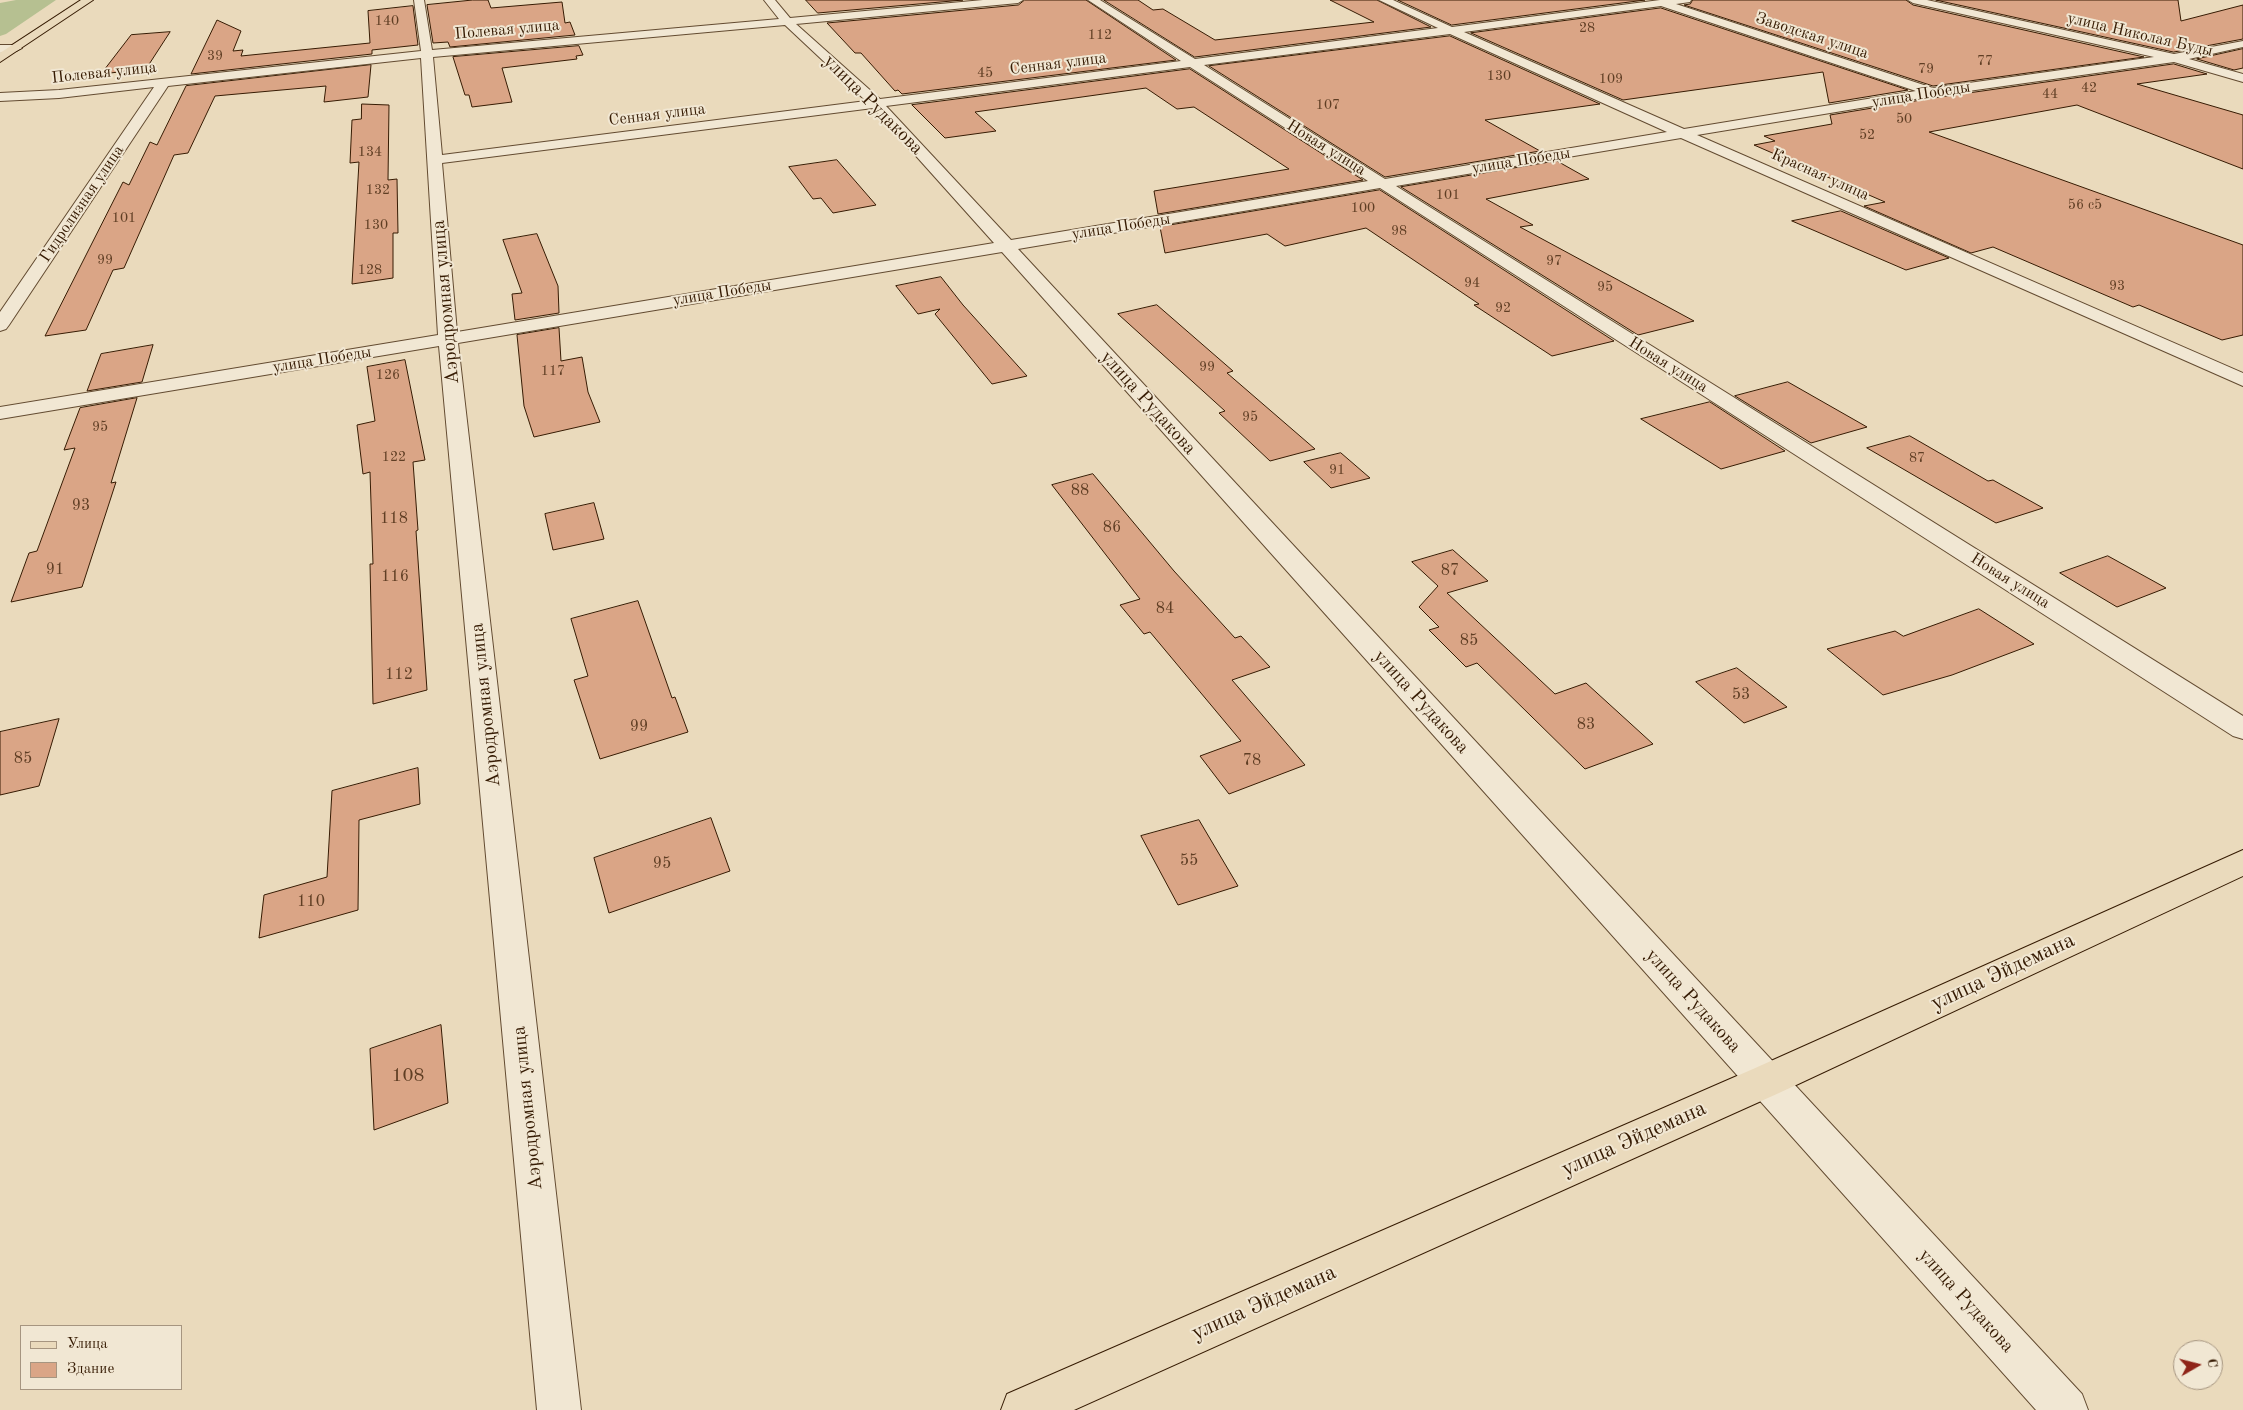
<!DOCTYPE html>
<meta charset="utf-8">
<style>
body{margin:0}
#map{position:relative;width:2243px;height:1410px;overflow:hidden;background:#eadabc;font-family:"Old Standard TT",serif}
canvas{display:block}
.legend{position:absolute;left:20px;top:1325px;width:162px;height:65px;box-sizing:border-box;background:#f1e7d3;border:1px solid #a69580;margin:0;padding:6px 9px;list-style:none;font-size:15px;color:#361b03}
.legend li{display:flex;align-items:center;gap:10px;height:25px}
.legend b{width:25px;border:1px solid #a69580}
.north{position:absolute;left:2173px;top:1340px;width:50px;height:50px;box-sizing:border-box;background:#f1e7d3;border:1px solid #a69580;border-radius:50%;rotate:82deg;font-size:14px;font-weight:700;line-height:20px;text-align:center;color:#361b03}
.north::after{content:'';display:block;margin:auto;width:18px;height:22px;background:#8f2418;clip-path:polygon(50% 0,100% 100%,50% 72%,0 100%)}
</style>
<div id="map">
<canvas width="2243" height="1410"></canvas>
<ul class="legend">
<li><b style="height:6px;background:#eadabc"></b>Улица</li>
<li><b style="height:14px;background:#daa586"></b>Здание</li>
</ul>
<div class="north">С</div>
</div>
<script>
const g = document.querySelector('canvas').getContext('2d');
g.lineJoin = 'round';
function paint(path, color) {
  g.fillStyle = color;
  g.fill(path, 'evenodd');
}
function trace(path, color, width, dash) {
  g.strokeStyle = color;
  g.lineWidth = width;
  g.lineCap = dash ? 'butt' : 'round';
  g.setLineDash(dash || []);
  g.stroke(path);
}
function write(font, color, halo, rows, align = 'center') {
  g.font = font + ' "Old Standard TT",serif';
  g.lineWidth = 4;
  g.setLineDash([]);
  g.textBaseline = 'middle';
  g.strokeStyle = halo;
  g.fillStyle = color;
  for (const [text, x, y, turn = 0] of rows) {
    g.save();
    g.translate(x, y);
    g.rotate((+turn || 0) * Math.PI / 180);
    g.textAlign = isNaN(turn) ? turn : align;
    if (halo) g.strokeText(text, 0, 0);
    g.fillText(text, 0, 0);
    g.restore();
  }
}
const green = new Path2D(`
 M16,0h40l-50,34 -6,2v-33z`);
const building = new Path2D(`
 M473,0h15l3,8 71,-6 3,21 5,-1 5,13 -125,12 -2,-5 -15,1 -6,-38z
 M806,0h157l-145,13z
 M1025,0h61l90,60 -274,34 -4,-4 -3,1 -34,-38h-6l-28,-30 191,-18z
 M1104,0h34l15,10 10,-1 52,31 159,-18 -44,-22h47l54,27 -236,30z
 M1398,0h247l-193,25z
 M1693,0h213l7,5 231,52 -211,29 -249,-81 6,-1z
 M1936,0h242l3,21 62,-16v34l-69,13z
 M413,6l5,39 -46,5v4l-181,20 26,-54 24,11 -8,20 10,-1 -2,6 129,-13 -2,-32z
 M1661,8l247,82 -79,13 -6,-31 -200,28 -152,-67z
 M170,32l-24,37 -45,5 30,-39z
 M1450,36l150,68 -115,16 55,31 -155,26 -176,-111z
 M579,46l4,9 -7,1 1,3 -75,9 10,34 -40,5 -3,-12h-4l-12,-38z
 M2243,49v19l-9,2 -37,-11z
 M2174,64l33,10 -70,10 106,31v54l-166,-64 -148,27 314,113v90l-21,5 -83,-35 -6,2 -140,-60 -22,6 -107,-47 21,-4 -131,-57 21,-4 -11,-5 68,-12 -2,-9 103,-17z
 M371,65l-3,32 -44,5 2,-16 -111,10 -27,57 -14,2 -50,113 -11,2 -27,60 -41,6 78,-154 6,3 21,-43 7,3 29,-59z
 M1190,69l173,111 -205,34 -4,-23 135,-22 -95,-62 -17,2 -31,-21 -171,24 21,19 -51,7 -33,-33z
 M362,104l27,1 -1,75 9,-1 1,54h-5v45l-41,6 7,-122 -9,1 2,-43 9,-1z
 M837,160l39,45 -43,8 -12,-15 -8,1 -24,-32z
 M1557,161l32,18 -103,20 47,26 -13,2 174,94 -56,14 -237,-148z
 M1380,190l234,151 -62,15 -78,-51 5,-1 -113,-76 -81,18 -18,-12 -102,19 -5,-26z
 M1841,211l108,47 -43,12 -114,-49z
 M537,234l21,52 1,27 -44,7 -3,-26 10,-1 -19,-53z
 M941,277l22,28 64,71 -35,8 -57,-70 5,-5 -22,5 -22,-28z
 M1157,305l76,66 -6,2 88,76 -45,12 -51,-48 6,-2 -107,-97z
 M559,328l2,33 21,-4 6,35 12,30 -66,15 -10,-31 -7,-71z
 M153,345l-11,37 -55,9 14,-37z
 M405,360l20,100 -12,2 5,68 -2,1 11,159 -54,14 -3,-140h3l-3,-92 -7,2 -6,-49 18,-4 -8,-54z
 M1788,382l79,45 -56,16 -76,-47z
 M137,398l-26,85 5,-1 -34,105 -71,15 18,-49 8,-2 38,-103 -11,2 16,-42z
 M1710,402l75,49 -64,18 -80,-50z
 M1910,436l78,45 5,-1 50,28 -47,15 -129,-75z
 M1341,453l29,25 -39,10 -27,-26z
 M1093,474l81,97 61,67 6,-2 29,31 -38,13 73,85 -76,29 -29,-38 41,-15 -91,-109 -6,2 -24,-29 20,-6 -88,-114z
 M594,503l10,36 -51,11 -8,-36z
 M1453,550l35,31 -41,12 108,101 31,-11 67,61 -68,25 -108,-106 -11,4 -37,-37 10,-3 -20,-20 19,-21 -26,-24z
 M2108,556l58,32 -49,19 -57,-34z
 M638,601l34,97 3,-1 13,35 -88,27 -26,-79 14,-4 -17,-57z
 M1979,609l55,35 -82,31 -69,20 -56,-46 68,-18 8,5z
 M1737,668l50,39 -43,16 -48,-41z
 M59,719l-20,67 -39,9v-63z
 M418,768l2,36 -61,16 -1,90 -99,28 5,-43 63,-18 5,-86z
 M711,818l19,53 -121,42 -15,-55z
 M1199,820l39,66 -60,19 -37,-69z
 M441,1025l7,78 -74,27 -4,-81z`);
const minor = new Path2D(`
 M414,0h10l8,50 347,-31 -15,-19h11l15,18 193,-18h40l-5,3 -222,21 84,75 301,-38 -93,-61h12l95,59 243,-31 -59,-28h14l59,27 208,-27h31l-1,2 -14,2 257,84 221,-31 -241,-54 -5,-3h19l247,54 69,-13v6l-54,12 54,15v8l-69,-20 -241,34 -236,39 546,238v13l-562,-248 -285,48 847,530v23l-10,-3 -853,-548 -362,61 1064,1145 6,16h-52l-1034,-1158 -544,91 123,1067h-44l-98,-1064 -439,73v-12l438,-72 -17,-277 -253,28 -159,239 -3,4 -6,2v-19l154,-225 -95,11 -59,3v-8l59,-3 362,-39zM1661,6l255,85 -232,38 -220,-97zM785,25l81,76 -424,54 -9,-98zM1450,34l217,98 -282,47 -181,-114zM1190,67l178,114 -357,59 -125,-134zM873,108l121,135 -537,89 -15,-169z
 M0,45h16l6,3 -6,3 -16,2z`);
const major = new Path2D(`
 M81,0h12l-93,62v-9z
 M2243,850v26l-464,217 -705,317h-73l6,-16 746,-325z`);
const farNumbernames = [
 ["140",387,21],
 ["28",1587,28],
 ["112",1100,35],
 ["39",215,56],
 ["77",1985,61],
 ["79",1926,69],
 ["45",985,73],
 ["130",1499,76],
 ["109",1611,79],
 ["42",2089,88],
 ["44",2050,94],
 ["107",1328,105],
 ["50",1904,119],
 ["52",1867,135],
 ["134",370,152],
 ["132",378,190],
 ["101",1448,195],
 ["56 с5",2085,205],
 ["100",1363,208],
 ["101",124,218],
 ["130",376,225],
 ["98",1399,231],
 ["99",105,260],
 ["97",1554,261],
 ["128",370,270],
 ["94",1472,283],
 ["93",2117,286],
 ["95",1605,287],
 ["92",1503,308],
 ["99",1207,367],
 ["117",553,371],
 ["126",388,375],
 ["95",1250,417],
 ["95",100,427],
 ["122",394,457],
 ["87",1917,458],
 ["91",1337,470]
];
const farStreetnames = [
 ["Полевая улица",507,30,-5],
 ["улица Николая Буды",2140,35,13],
 ["Заводская улица",1812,36,18],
 ["Сенная улица",1058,64,-7],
 ["Полевая улица",104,73,-6],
 ["улица Победы",1921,95,-9],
 ["Сенная улица",657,115,-7],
 ["Новая улица",1326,148,32],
 ["улица Победы",1521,161,-9],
 ["Красная улица",1820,175,24],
 ["Гидролизная улица",82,204,-56],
 ["улица Победы",1121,227,-9],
 ["улица Победы",722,293,-9],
 ["улица Победы",322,360,-9],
 ["Новая улица",1668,365,32],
 ["Новая улица",2010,581,32]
];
const numberNames = [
 ["88",1080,491],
 ["93",81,506],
 ["118",394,519],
 ["86",1112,528],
 ["91",55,570],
 ["87",1450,571],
 ["116",395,577],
 ["84",1165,609],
 ["85",1469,641],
 ["112",399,675],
 ["53",1741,695],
 ["83",1586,725],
 ["99",639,727],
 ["85",23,759],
 ["78",1252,761],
 ["55",1189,861],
 ["95",662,864],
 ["110",311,902]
];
const streetNames = [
 ["улица Рудакова",873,105,45],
 ["Аэродромная улица",446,302,-95],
 ["улица Рудакова",1148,403,48],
 ["улица Рудакова",1421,702,48],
 ["Аэродромная улица",486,705,-96],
 ["улица Рудакова",1693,1001,48],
 ["Аэродромная улица",528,1108,-96],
 ["улица Рудакова",1966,1301,48]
];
const nearNumbernames = [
 ["108",408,1076]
];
const nearStreetnames = [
 ["улица Эйдемана",2003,972,-25],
 ["улица Эйдемана",1634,1139,-24],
 ["улица Эйдемана",1264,1303,-24]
];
paint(green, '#b6c091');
paint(building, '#daa586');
trace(building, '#361b03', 1);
trace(minor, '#634b31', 2);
trace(major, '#361b03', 2);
paint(minor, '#f1e7d3');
paint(major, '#eadabc');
write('14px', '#5f3e24', null, farNumbernames);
write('16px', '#361b03', '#f1e7d3', farStreetnames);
write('16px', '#5f3e24', null, numberNames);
write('19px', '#361b03', '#f1e7d3', streetNames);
write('19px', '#5f3e24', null, nearNumbernames);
write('22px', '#361b03', '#f1e7d3', nearStreetnames);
</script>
